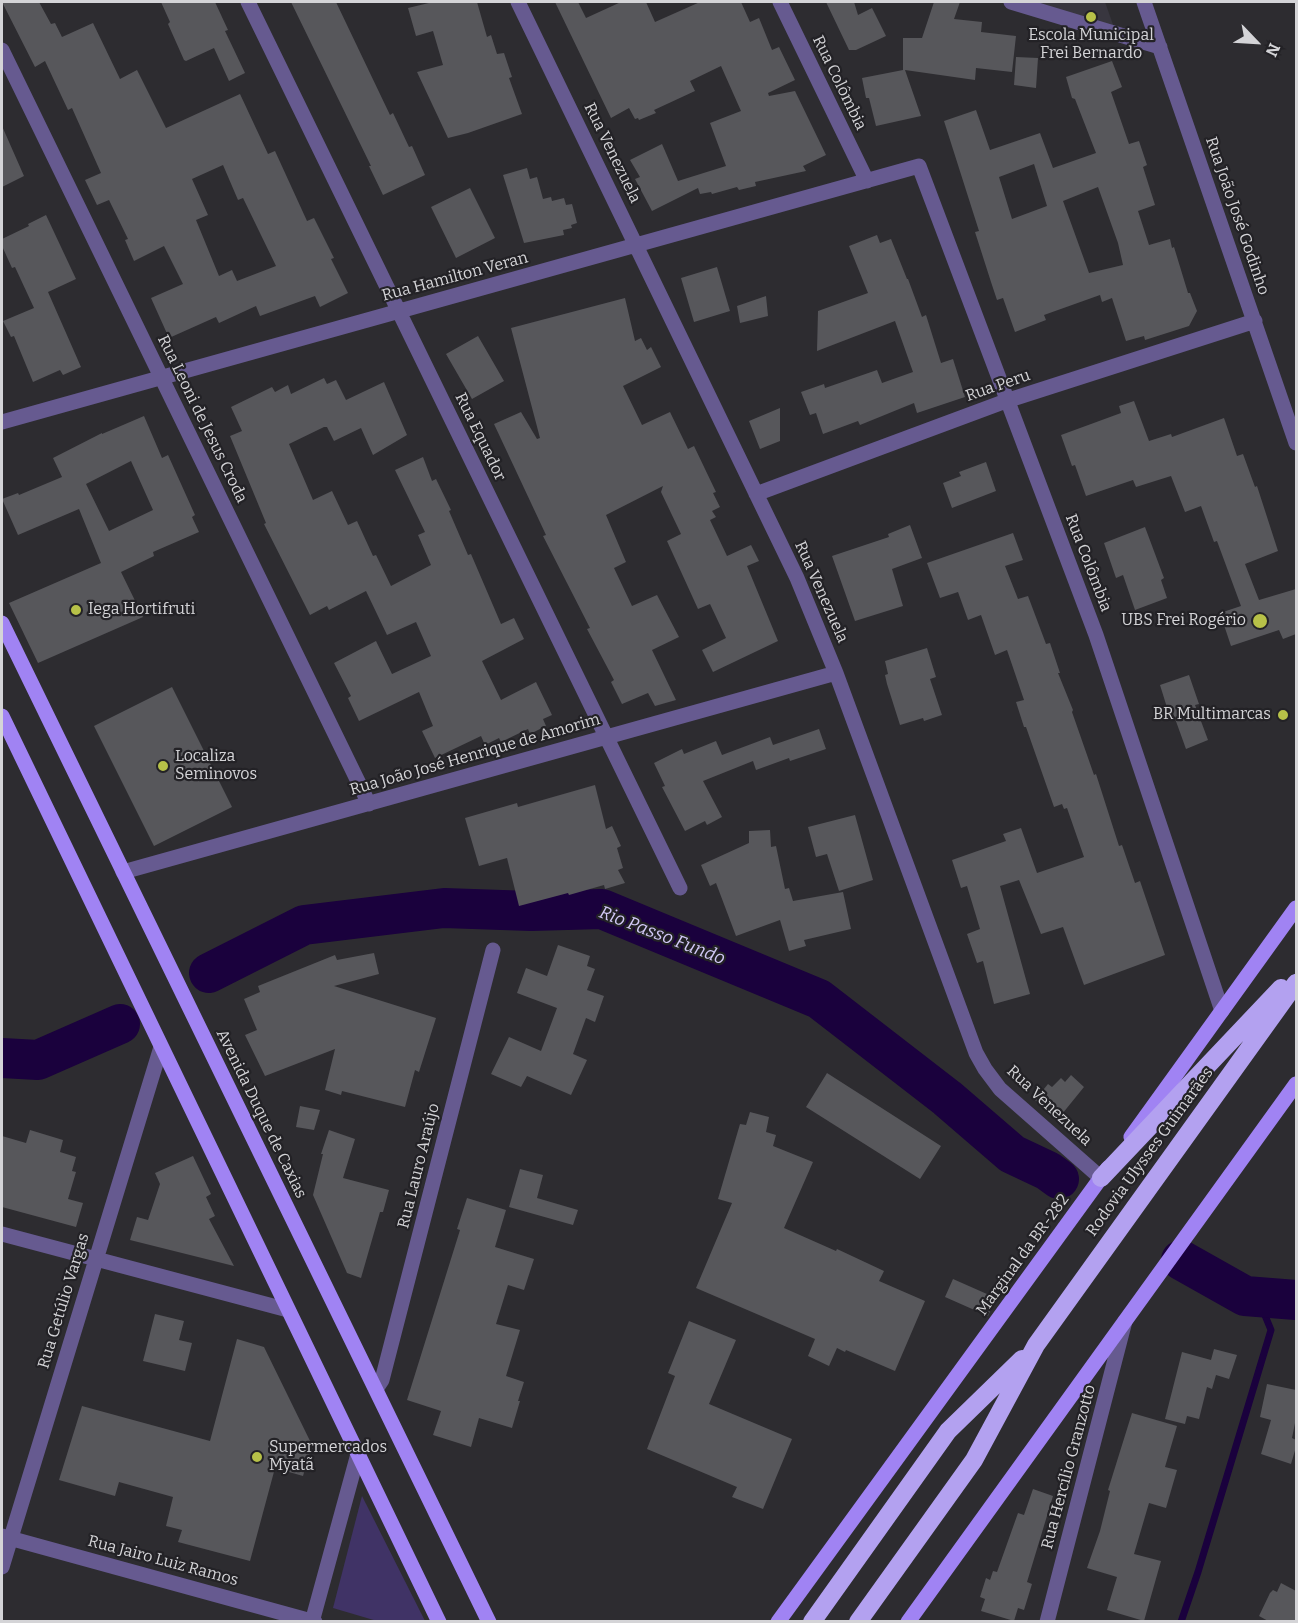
<!DOCTYPE html>
<meta charset="utf-8">
<style>
body{margin:0}
#map{position:relative;width:1298px;height:1623px;overflow:hidden;background:#2d2c30;font-family:Bitter,serif}
canvas{display:block}
.frame{position:absolute;inset:0;border:3px solid #d4d4d7;pointer-events:none}
.north{position:absolute;left:1226px;top:12px;width:60px;height:60px;-webkit-text-stroke:4px #232226;paint-order:stroke;rotate:115deg;font-size:16px;font-weight:700;line-height:24px;text-align:center;color:#d4d4d7}
.north::after{content:'';display:block;margin:auto;width:21px;height:27px;background:#d4d4d7;clip-path:polygon(50% 0,100% 100%,50% 72%,0 100%)}
</style>
<div id="map">
<canvas width="1298" height="1623"></canvas>
<div class="frame"></div>
<div class="north">N</div>
</div>
<script>
const g = document.querySelector('canvas').getContext('2d');
g.lineJoin = 'round';
function paint(path, color) {
  g.fillStyle = color;
  g.fill(path, 'evenodd');
}
function trace(path, color, width, dash) {
  g.strokeStyle = color;
  g.lineWidth = width;
  g.lineCap = dash ? 'butt' : 'round';
  g.setLineDash(dash || []);
  g.stroke(path);
}
function write(font, color, halo, rows, align = 'center') {
  g.font = font + ' Bitter,serif';
  g.lineWidth = 4.5;
  g.setLineDash([]);
  g.textBaseline = 'middle';
  g.strokeStyle = halo;
  g.fillStyle = color;
  for (const [text, x, y, turn = 0] of rows) {
    g.save();
    g.translate(x, y);
    g.rotate((+turn || 0) * Math.PI / 180);
    g.textAlign = isNaN(turn) ? turn : align;
    if (halo) g.strokeText(text, 0, 0);
    g.fillText(text, 0, 0);
    g.restore();
  }
}
const built = new Path2D(`
 M1024,2h81l11,31z`);
const green = new Path2D(`
 M362,1496l63,125h-48l-44,-13z`);
const stream = new Path2D(`
 M1181,1622l17,-50 73,-242 -7,-17 -19,-17`);
const river = new Path2D(`
 M209,973l95,-48 140,-17 87,3 71,-2 217,90 128,99 65,56 36,17 11,8
 M2,1058l36,2 82,-36
 M1181,1260l64,36 51,4`);
const building = new Path2D(`
 M2,2h37l12,22 4,-1 7,14 31,-14 27,56 17,-9 29,58 74,-34 28,60 7,-3 32,70 7,-3 20,40 -3,1 17,34 -28,14 -5,-11 -55,20 -4,-10 -37,17 -3,-6 -47,21 -18,-40 32,-14 -19,-38 -30,15 -9,-21 3,-1 -19,-39 -12,5 -12,-25 16,-7 -29,-65 -4,2 -23,-49 -10,6zM223,165l15,35 5,-2 33,68 -39,15 -5,-11 -13,6 -23,-56 12,-5 -16,-36z
 M161,2h54l13,28 -3,1 20,42 -16,8 -15,-33 -28,13 -2,-1 -16,-36 2,-2z
 M291,2h45l54,113 3,-2 16,34 3,-1 13,29 -42,20 -14,-29h2z
 M433,2h44l10,35 4,-2 6,19 7,-1 8,24 -3,1 13,36 -54,19 -20,5 -31,-66 26,-7 -10,-34 -17,5 -8,-28z
 M555,2h23l8,16 35,-16h25l9,20 45,-20h41l9,20 9,-4 13,32 7,-3 16,33 -27,13 1,3 26,-5 31,64 -23,11 3,5 -51,11 1,4 -17,4 -2,-3 -25,7 -1,-2 -11,2 -2,-6 -46,23 -17,-32 5,-2 -10,-17 32,-16 16,37 48,-15 -16,-43 31,-12 -20,-45 -31,15 5,10 -41,19 2,3 -17,7 -1,-2 -3,1 -6,-11 -18,10z
 M826,2h28l4,13 14,-7 14,28 -30,14h-7z
 M934,2h26l-6,17 28,3 -1,10 35,4 -4,36 -36,-4 -1,12 -70,-10 16,46 -45,10 -7,-28h-3l-4,-20 41,-8v-32h19z
 M1016,57l22,1 -2,30 -22,-3z
 M1112,61l10,26 -11,5 18,52 10,-3 8,24 -4,2 12,38 -17,6 11,34 21,-6 2,9 2,-1 14,46h2l7,18 -8,15 -44,14 -1,-4 -18,5 -14,-43 -10,4 -2,-7 -56,20 2,5 -31,12 -12,-34 -6,2 -6,-18 -16,-50 4,-1 -35,-110 32,-11 14,40 50,-17 13,35 43,-15 -21,-54 -3,-1 -6,-21zM1034,164l13,42 -35,13 -13,-42zM1098,187l20,56 5,22 -34,8 -26,-72z
 M2,126l22,50 -22,11z
 M527,168l3,11 7,-2 6,22 8,-2 1,4 12,-3 2,7 6,-1 5,19 -6,2 1,3 -9,2 1,5 -40,8 -21,-68z
 M470,188l25,50 -39,20 -25,-51z
 M46,215l30,64 -28,13 33,75 -18,8 -3,-5 -27,12 -19,-46 -3,1 -8,-16 31,-13 -19,-41 -3,1 -10,-22v-7l27,-13 -1,-2z
 M877,235l3,8 11,-4 16,40h1l14,38 4,-2 15,48 12,-4 12,38 -48,16 -3,-10 -54,22 -2,-4 -35,13 -7,-21 -6,2 -9,-23 23,-8 1,4 52,-18 5,13 31,-11 -18,-51 -78,30 1,-40 50,-18 -19,-47z
 M717,267l13,44 -36,11 -13,-44z
 M766,296l2,20 -28,7 -3,-17z
 M625,298l10,43 6,-3 6,12 4,-3 10,20 -38,19 19,39 28,-13 18,37 6,-3 22,46 -3,1 7,14 -8,4 4,6 -6,3 17,36 24,-11 8,16 -12,5 31,75 -65,31 -11,-22 24,-12 -16,-34 -12,5 -31,-68 14,-7 -20,-42 2,-6 -57,29 20,47 -12,6 18,38 25,-11 22,42 -27,13 24,50 -21,6 -7,-13 -26,11 -11,-22 3,-2 -27,-51 3,-1 -47,-92 3,-1 -52,-111 27,-12 16,27 3,-1 -29,-110z
 M478,336l26,45 -32,18 -26,-45z
 M324,378l3,6 9,-4 10,20 38,-18 23,53 -34,20 -12,-27 -27,13 -7,-14h-3l-35,17 24,56 19,-9 16,34 9,-4 16,35 3,-1 15,31 40,-21 -13,-30 7,-3 -30,-62 28,-13 9,24 4,-2 15,31 -2,1 19,44 3,-1 30,70 13,-6 10,21 -42,22 19,39 35,-18 16,33 -9,4 3,7 -16,8 -2,-5 -27,13 -2,-4 -14,7 -4,-9 -46,22 -13,-27 11,-5 -14,-34 -60,29 -11,-23 3,-2 -17,-33 42,-22 16,33 39,-18 -15,-34 -29,13 -21,-44 -37,19 -2,-4 -17,9 -46,-91 2,-1 -36,-87 12,-5 -11,-24 41,-20 3,5 13,-7 3,9z
 M1134,401l15,40 22,-7 1,3 52,-19 13,38 6,-2 12,33 2,-1 21,65 -33,13 14,36 37,-11v45l-13,5 -4,-9 -48,16 -11,-33 21,-7 -24,-65 -3,1 -13,-36 -16,6 -14,-36 -35,11 -3,-7 -47,16 -11,-31 -3,1 -11,-31 60,-22 -2,-7z
 M780,408v33l-20,8 -11,-28z
 M144,416l18,42 6,-3 27,60 -3,2 7,15 -46,20 1,4 -33,16 22,45 -105,46 -29,-60 92,-40 -22,-54 -61,26 -16,-36 16,-6 1,2 43,-18 -9,-19 49,-25v1zM131,461l22,49 -44,21 -23,-47z
 M986,462l10,29 -44,17 -9,-25 18,-7 -2,-4z
 M910,525l12,33 -30,11 11,37 -48,15 -23,-65 57,-19 -1,-3z
 M1145,527l19,51 -3,2 6,18 -32,12 -12,-35 -7,3 -12,-35z
 M1013,533l10,27 -18,6 13,33 10,-3 18,48 4,-1 10,30h-2l15,37 -1,2 22,63 2,-1 23,72 3,-1 13,38 5,-2 25,74 -81,30 -21,-58 -22,7 -22,-54 -19,6 30,108 -36,10 -11,-43 -6,2 -10,-29 13,-5 -13,-43 -6,2 -9,-28 54,-19 -3,-7 18,-6 16,45 47,-16 -17,-49 -3,1 -2,-5 -8,3 -28,-80h-2l-8,-25 8,-2 -17,-50 -12,5 -14,-40 -13,5 -10,-28 -18,6 -13,-35z
 M927,648l9,29 -6,2 12,36 -18,6 -1,-3 -23,7 -13,-41 -2,-9 3,-1 -3,-13z
 M1189,675l10,29 -4,1 13,35 -22,9 -13,-36 -4,1 -9,-29z
 M172,687l60,120 -78,39 -60,-120z
 M819,729l7,20 -36,12 -1,-3 -33,12 -3,-9 -50,20 19,36 -15,8 -2,-4 -20,10 -23,-44 3,-1 -11,-23 28,-14 2,5 32,-13 6,14 48,-18 3,8z
 M595,785l11,44 6,-3 9,20 -4,2 6,20 -5,2 7,13 -20,6 -1,-4 -35,10 -1,-2 -49,13 -12,-48 -28,8 -14,-48 52,-15 1,4z
 M855,815l18,65 -34,11 -12,-37 -11,3 -8,-30z
 M770,830l1,17 5,-1 9,43 4,-1 4,13 50,-9 8,37 -47,11 2,6 -17,5 -9,-31 -44,16 -20,-53 -6,3 -9,-21 48,-22v-12z
 M558,945l32,11 -3,10 8,3 -8,21 17,6 -9,26 -9,-4 -13,36 14,6 -16,35 -44,-19 -6,11 -30,-13 18,-37 32,14 16,-43 -40,-15 9,-25 21,8z
 M374,953l5,21 -45,12 102,32 -17,54 -4,-2 -10,37 -63,-16 -1,4 -16,-5 10,-41 -70,27 -20,-41 12,-5 -13,-31 16,-7 -2,-6 77,-31 2,5z
 M827,1073l114,73 -21,33 -114,-72z
 M1071,1075l13,12 -26,32 -23,-19 13,-16 4,3 9,-9 4,4z
 M300,1106l20,4 -6,20 -18,-3z
 M750,1112l19,5 -3,15 10,3 -3,11 40,16 -29,66 52,23 1,-2 47,22 -5,10 46,20 -30,70 -49,-21 -1,2 -8,-4 -8,18 -21,-10 7,-17 -119,-51 36,-85 -14,-4 22,-75 6,1z
 M30,1130l33,10 -3,12 16,5 -4,14 4,1 -8,27 15,4 -7,24 -74,-20v-71l24,7z
 M329,1130l26,9 -12,39 46,12 -6,22h-3l-19,66 -14,-5 -34,-78 10,-41h-2z
 M193,1156l18,38 -5,3 9,19 -6,3 25,47 -104,-26 7,-23 11,3 12,-36 -5,-11z
 M520,1169l23,6 -6,23 41,12 -5,15 -64,-18z
 M467,1198l39,12 -11,37 39,12 -10,31 -16,-5 -12,39 24,6 -14,46 18,6 -6,19h2l-8,27 -33,-10 -8,29 -38,-12 8,-24 -34,-11 53,-170 -3,-1z
 M953,1279l43,19 -8,18 -43,-19z
 M155,1314l29,7 -5,19 13,3 -7,28 -42,-10z
 M689,1321l47,19 -27,64 83,35 -29,70 -31,-12 5,-10 -90,-38 28,-73 -7,-3z
 M237,1339l27,8 48,98 -9,31 -28,-8 -25,93 -72,-19 4,-12 -16,-4 7,-29 -54,-15 -4,14 -56,-16 23,-74 128,35z
 M1214,1349l23,6 -8,24 -13,-4 -4,14 -5,-2 -8,32 -12,-3 -2,8 -20,-5 17,-67 29,8z
 M1267,1384l29,6v28l-4,20 4,2v7l-5,17 -30,-10 10,-34 -11,-3z
 M1132,1413l45,13 -12,41 12,3 -11,38 -17,-5 -15,51 27,7 -17,60 -37,-11 10,-33 -30,-9 13,-37 10,-40 -2,-1z
 M1033,1489l20,7 -26,86 5,2 -8,26 -6,-2 -4,13 -33,-10 4,-12 -5,-2 6,-19 4,2 3,-9 4,1 21,-59 6,2z
 M1281,1583l15,8v31h-26l-11,-6 11,-23 3,-3 4,2z`);
const minor = new Path2D(`
 M248,2l432,886
 M518,2l279,576 39,95 140,380 9,16 15,20 101,89
 M780,2l87,179
 M1011,2l149,45
 M1144,2l152,441
 M2,50l367,754
 M2,422l917,-256 177,469 126,376
 M756,494l250,-93 249,-80
 M123,872l713,-199
 M2,1234l286,76
 M376,1389l6,-9 111,-430
 M2,1536l313,86
 M2,1567l159,-520
 M312,1622l46,-168
 M1047,1622l78,-301`);
const major = new Path2D(`
 M2,623l487,999
 M2,716l437,906
 M1131,1137l165,-229
 M778,1622l330,-454
 M908,1622l388,-538`);
const highway = new Path2D(`
 M1101,1178l180,-190
 M812,1622l136,-191 74,-72
 M858,1622l116,-162 62,-115 260,-362`);
const markers = [
 [1091,17,6,"#b7c148"],
 [76,610,6,"#b7c148"],
 [1260,621,8,"#b7c148"],
 [1283,715,6,"#b7c148"],
 [163,766,6,"#b7c148"],
 [257,1457,6,"#b7c148"]
];
const poiNames = [
 ["Escola Municipal",1091,36,"center"],
 ["Frei Bernardo",1091,54,"center"],
 ["Iega Hortifruti",88,610],
 ["UBS Frei Rogério",1246,621,"right"],
 ["BR Multimarcas",1271,715,"right"],
 ["Localiza",175,757],
 ["Seminovos",175,775],
 ["Supermercados",269,1448],
 ["Myatã",269,1466]
];
const streetNames = [
 ["Rua Colômbia",839,83,64],
 ["Rua Venezuela",612,153,64],
 ["Rua João José Godinho",1237,216,71],
 ["Rua Hamilton Veran",455,277,-15],
 ["Rua Peru",998,386,-19],
 ["Rua Leoni de Jesus Croda",202,419,64],
 ["Rua Equador",480,437,64],
 ["Rua Colômbia",1088,563,69],
 ["Rua Venezuela",821,592,66],
 ["Rua João José Henrique de Amorim",475,755,-16],
 ["Rua Venezuela",1049,1106,43],
 ["Avenida Duque de Caxias",261,1114,64],
 ["Rodovia Ulysses Guimarães",1150,1152,-54],
 ["Rua Lauro Araújo",419,1166,-76],
 ["Marginal da BR-282",1023,1255,-54],
 ["Rua Getúlio Vargas",64,1301,-73],
 ["Rua Hercílio Granzotto",1069,1467,-75],
 ["Rua Jairo Luiz Ramos",163,1561,15]
];
const waterNames = [
 ["Rio Passo Fundo",662,936,21]
];
paint(built, '#38363f');
paint(green, '#403366');
trace(stream, '#1a013d', 7);
trace(river, '#1a013d', 40);
paint(building, '#57575b');
trace(minor, '#665a90', 15);
trace(major, '#a083f3', 15);
trace(highway, '#b3a1f0', 18);
for (const [x, y, r, color] of markers) {
  const dot = new Path2D();
  dot.arc(x, y, r, 0, 2 * Math.PI);
  g.fillStyle = color;
  g.fill(dot);
  trace(dot, '#232226', 2);
}
write('16px', '#d4d4d7', '#232226', poiNames, 'left');
write('16px', '#d4d4d7', '#232226', streetNames);
write('italic 18px', '#d2c9f7', '#232226', waterNames);
</script>
